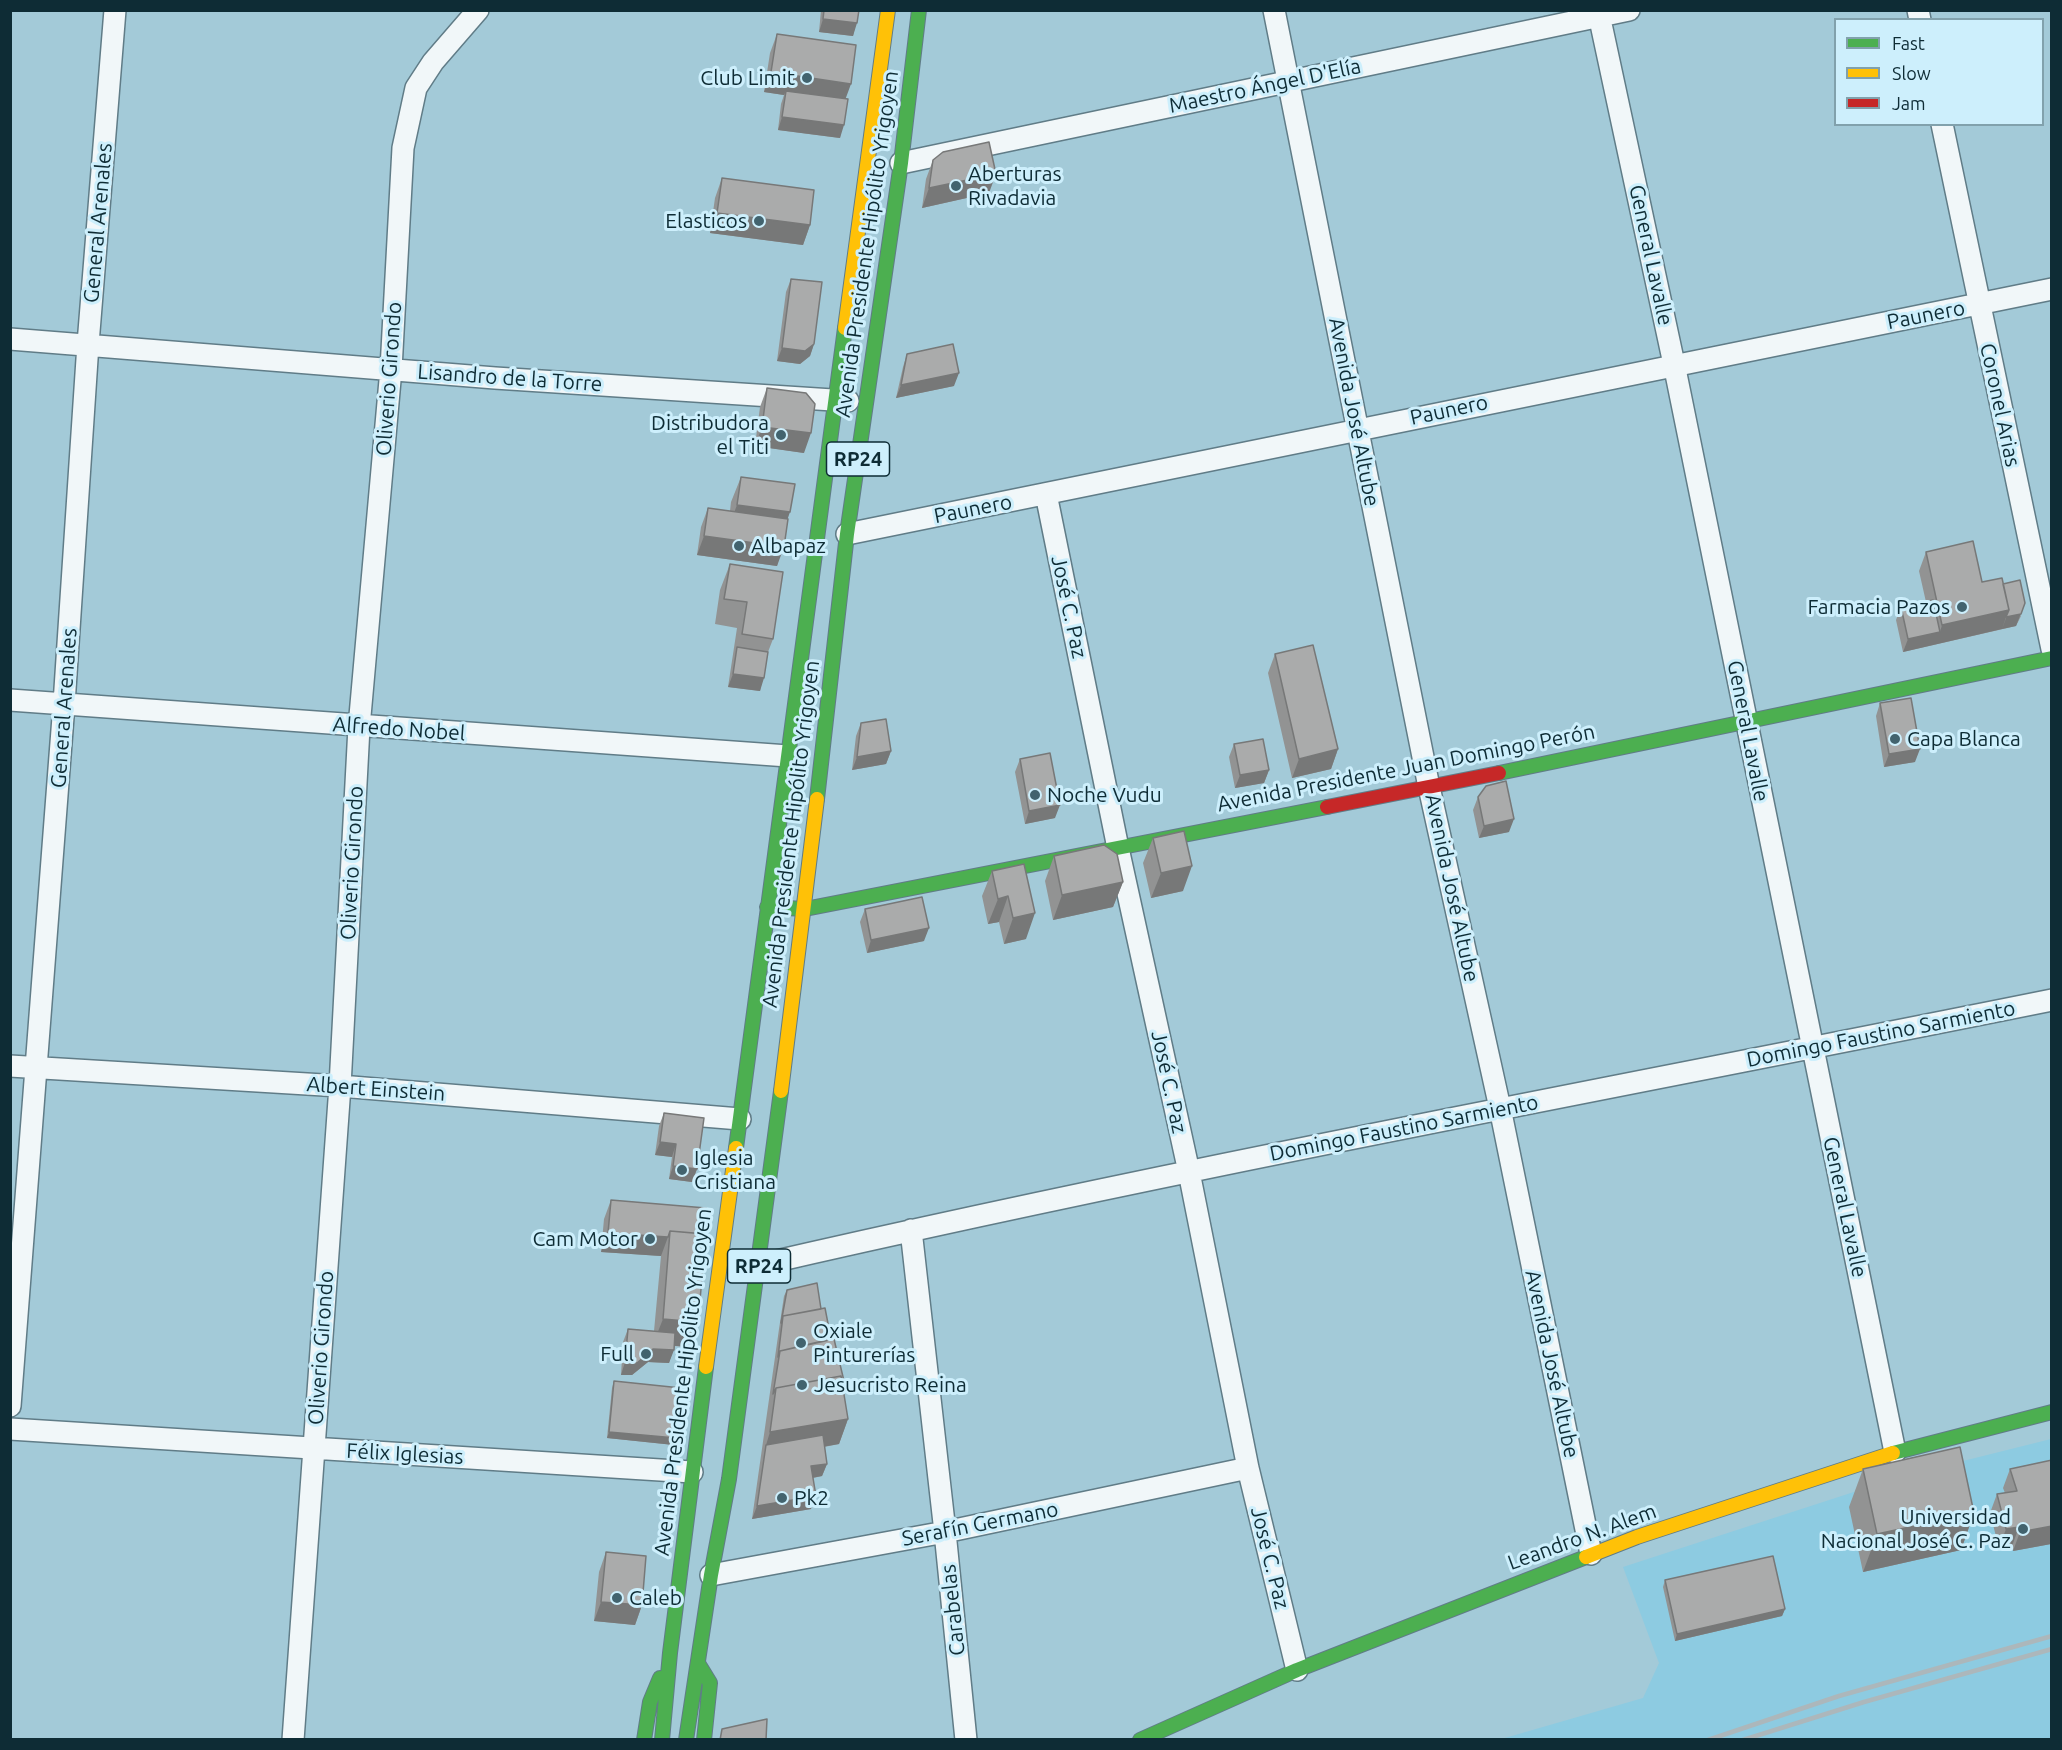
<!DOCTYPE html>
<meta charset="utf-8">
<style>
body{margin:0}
#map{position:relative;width:2062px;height:1750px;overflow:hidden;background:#a3cad8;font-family:Ubuntu,sans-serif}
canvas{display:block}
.frame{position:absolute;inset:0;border:12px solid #0e2c35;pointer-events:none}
.legend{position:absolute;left:1834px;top:18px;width:210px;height:108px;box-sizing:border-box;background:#cdeffc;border:2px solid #81a1ac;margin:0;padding:8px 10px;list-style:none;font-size:18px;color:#0e2c35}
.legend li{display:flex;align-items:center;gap:12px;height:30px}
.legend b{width:30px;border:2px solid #81a1ac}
</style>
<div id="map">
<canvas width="2062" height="1750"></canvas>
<div class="frame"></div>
<ul class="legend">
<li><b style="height:8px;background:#4caf50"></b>Fast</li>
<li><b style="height:8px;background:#ffc107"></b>Slow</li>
<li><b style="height:8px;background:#c62828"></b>Jam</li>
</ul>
</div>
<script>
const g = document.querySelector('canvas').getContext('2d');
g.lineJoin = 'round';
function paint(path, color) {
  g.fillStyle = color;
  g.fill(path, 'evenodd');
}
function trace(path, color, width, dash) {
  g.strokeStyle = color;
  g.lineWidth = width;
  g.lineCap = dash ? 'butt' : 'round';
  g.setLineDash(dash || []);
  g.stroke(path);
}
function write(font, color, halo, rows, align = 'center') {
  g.font = font + ' Ubuntu,sans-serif';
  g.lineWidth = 6;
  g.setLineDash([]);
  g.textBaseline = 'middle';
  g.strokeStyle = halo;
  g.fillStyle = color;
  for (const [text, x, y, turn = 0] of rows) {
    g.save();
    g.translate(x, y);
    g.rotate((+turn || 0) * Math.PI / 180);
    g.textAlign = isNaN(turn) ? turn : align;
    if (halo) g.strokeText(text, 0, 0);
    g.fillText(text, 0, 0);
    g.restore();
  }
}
const built = new Path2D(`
 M2051,1439v300l-553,1 145,-42 16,-35 -36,-96 280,-91z`);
const street = new Path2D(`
 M1274,10l155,777 71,321 91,446
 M1598,10l76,354 221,1088
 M1918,10l2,10
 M1942,124l110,525
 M901,163l728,-153
 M10,339l485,39 353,23
 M1046,494l72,354 71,324 59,296 49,202
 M847,534l1205,-245
 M10,700l778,56
 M10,1066l330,20 400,33
 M911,1230l34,302 21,208
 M759,1265c429,-99 861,-178 1293,-265
 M10,1406l54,-702 24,-360 27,-334
 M10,1429l682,43
 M711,1575l234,-43 303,-64
 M293,1740l47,-654 19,-359 32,-358 12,-221 13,-60 17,-26 45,-52`);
const fast = new Path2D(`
 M1499,773l553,-115
 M817,799l30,-265 54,-371 18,-153
 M767,907l38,2 522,-102
 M736,1148l109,-820
 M1893,1453l159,-41
 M699,1665l11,18 -6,57
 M644,1740l6,-38 10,-24
 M662,1740l8,-87 36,-286
 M686,1740l25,-165 18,-96 52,-388
 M1140,1740l157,-70 289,-113`);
const slow = new Path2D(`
 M845,328l43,-318
 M781,1091l36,-292
 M706,1367l30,-219
 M1586,1557l51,-20 256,-84`);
const jam = new Path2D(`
 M1327,807l172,-34`);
const rail = new Path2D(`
 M1708,1740l131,-44 213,-60
 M1743,1740l121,-38 188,-53`);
const wall = new Path2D(`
 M821,10h38l-6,26 -34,-4z
 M777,34l69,64 -6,40 -62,-8 3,-26 3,-9 -20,-3 6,-39z
 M933,160l56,33 -67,15 4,-29z
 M722,178l88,47 -7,20 -93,-12 5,-35z
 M791,279l23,65 -4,12 -10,8 -23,-3 9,-69z
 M907,354l47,32 -58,12 7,-31z
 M767,388l37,65 -49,-7 5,-39z
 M741,477l47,42 -11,47 -80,-11 4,-28 7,-19 22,3 1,-9z
 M1926,552l56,30 21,2 18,32 -5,10 -113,26 -7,-32 5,-13 25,-5 -7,-31z
 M730,564l43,75 -5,13 -8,39 -32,-4 9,-59 -22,-4 5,-34z
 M1275,654l63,95 -7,20 -39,9 -24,-105z
 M1880,703l35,59 -31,5 -8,-51z
 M861,723l30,28 -5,13 -34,6 4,-34z
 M1234,744l35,26 -5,13 -29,5 -6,-31z
 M1020,759l35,59 -30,6 -10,-52z
 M1478,797l31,35 -30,6 -6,-28z
 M1153,838l30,53 -32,7 -8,-35z
 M1054,856l69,26 -10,25 -60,13 -8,-39z
 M1024,864l2,75 -22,5 -5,-22 -11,2 -6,-28 10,-25z
 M865,909l59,32 -57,12 -7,-31z
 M664,1113l33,56 -5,13 -23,-3 3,-22 -17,-2 4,-29z
 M611,1200l95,8 -17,139 -15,-1 -5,17 -21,-1 -16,13h-11l2,-33 5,-13 26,2 7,-75 -60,-4 3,-33z
 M787,1290l34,19 23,72 -2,3 6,35 -9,25 -15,3 3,17 -5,12 -9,2 -2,31 -59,10 27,-190 5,-33z
 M614,1381l60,64 -67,-7 5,-50z
 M2052,1460v88l-1,-4 -38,7 -1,-5 -13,2 -9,-35 7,-19 8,-1 -2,-5 7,-19z
 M1863,1469l111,44 -13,37 -98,22 -14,-65z
 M606,1552l36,53 -7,20 -41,-4 5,-49z
 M1665,1580l120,29 -3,7 -107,25 -12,-54z`);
const shadedWall = new Path2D(`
 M823,19l34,4 -4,13 -34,-4z
 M771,72l80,12 -7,19 -58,-12 -2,4 -20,-3z
 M782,117l62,8 -4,13 -62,-8z
 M996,174l-7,19 -67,15 7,-20z
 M717,213l93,12 -7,20 -93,-12z
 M814,344l-4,12 -10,8 -23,-3 5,-13z
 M959,373l-5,13 -58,12 5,-13z
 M762,427l49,6 -7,20 -49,-7z
 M737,505l53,7 -9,26 -54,-7z
 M704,536l80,11 -7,19 -80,-11z
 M2025,603l-9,23 -14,3 4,-12z
 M2009,610l-7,19 -99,23 5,-13 32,-7 2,-7z
 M733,674l31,4 -4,13 -32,-4z
 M1338,749l-7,20 -39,9 7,-19z
 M1920,749l-5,13 -31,5 5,-13z
 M891,751l-5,13 -34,6 5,-13z
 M1269,770l-5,13 -29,5 5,-13z
 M1060,805l-5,13 -30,6 4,-13z
 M1514,819l-5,13 -30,6 5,-12z
 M1192,866l-9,25 -32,7 10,-25z
 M1123,882l-10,25 -60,13 9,-25z
 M1008,896l-9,26 -11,2 10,-25z
 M1035,913l-9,26 -22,5 9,-26z
 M929,928l-5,13 -57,12 4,-13z
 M660,1142l16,2 -4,13 -17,-2z
 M673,1166l24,3 -5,13 -23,-3z
 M608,1233l60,4 -7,19 -60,-4z
 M663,1319l35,3 -9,25 -36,-3z
 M653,1349l21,1 -5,13 -21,-1 -16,13h-11l4,-13z
 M848,1419l-9,25 -75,13 2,-12 4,-13z
 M609,1432l67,6 -2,7 -67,-7z
 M827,1464l-5,12 -16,3 5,-13z
 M816,1496l-5,13 -59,10 5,-13z
 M1974,1513l-13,37 -98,22 14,-38z
 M2052,1526v15l-1,3 -38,7 7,-19z
 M2019,1527l-7,19 -13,2 7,-19z
 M601,1602l41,3 -7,20 -41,-4z
 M1785,1609l-3,7 -107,25 2,-7z`);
const building = new Path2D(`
 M824,10h35l-2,13 -34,-4z
 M777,34l79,11 -5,39 -80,-12z
 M786,91l62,8 -4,26 -62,-8z
 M989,142l7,32 -67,14 4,-28 10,-8z
 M722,178l92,12 -4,35 -93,-12z
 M791,279l31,3 -8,62 -9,7 -23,-3z
 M953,344l6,29 -58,12 6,-31z
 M767,388l39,5 9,11 -4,29 -49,-6z
 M741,477l54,7 -5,28 -53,-7z
 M708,508l80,11 -4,28 -80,-11z
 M1973,541l9,41 20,-4 7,32 -67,15 -16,-73z
 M730,564l53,8 -10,67 -31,-5 5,-32 -23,-3z
 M2020,580l5,23 -4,11 -15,3 3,-7 -6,-26z
 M1933,600l7,32 -32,7 -7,-32z
 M1313,645l25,104 -39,10 -24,-105z
 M737,647l31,5 -4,26 -31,-4z
 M1911,698l9,51 -31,5 -9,-51z
 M886,719l5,32 -34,6 4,-34z
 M1263,739l6,31 -29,5 -6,-31z
 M1050,753l10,52 -31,6 -9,-52z
 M1506,781l8,38 -30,7 -6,-29 8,-11z
 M1184,831l8,35 -31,7 -8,-35z
 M1104,845l13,9 6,28 -61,13 -8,-39z
 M1024,864l11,49 -22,5 -5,-22 -10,3 -6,-28z
 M922,897l7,31 -58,12 -6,-31z
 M664,1113l40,5 -7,51 -24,-3 3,-22 -16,-2z
 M611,1200l95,8 -2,26 -34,-3 -2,6 -60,-4z
 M670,1231l36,3 -8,88 -35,-3z
 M817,1283l4,26 -38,7 -2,7 6,-33z
 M825,1308l6,31 -51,12 -2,6 5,-41z
 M628,1329l47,4 -1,17 -21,-1 -16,14 -12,-1z
 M834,1339l10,42h-2l-1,-5 -65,12 -3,6 7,-43z
 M841,1376l7,43 -78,13 6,-44z
 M614,1381l67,7 -5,50 -67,-6z
 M823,1435l4,29 -16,2 5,30 -59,10 9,-61z
 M1960,1447l14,66 -97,21 -14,-65z
 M2052,1460v66l-32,6 -1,-5 -13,2 -9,-35 20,-3 -7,-22z
 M606,1552l40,4 -4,49 -41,-3z
 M1773,1556l12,53 -108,25 -12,-54z
 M767,1719l-1,21h-46l2,-11z`);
const markers = [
 [807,78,6,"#42636e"],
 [956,186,6,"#42636e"],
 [759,221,6,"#42636e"],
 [781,435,6,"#42636e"],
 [739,546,6,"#42636e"],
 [1962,607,6,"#42636e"],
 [1895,739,6,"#42636e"],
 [1035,795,6,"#42636e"],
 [682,1170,6,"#42636e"],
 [650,1239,6,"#42636e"],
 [801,1343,6,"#42636e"],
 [646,1354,6,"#42636e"],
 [802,1385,6,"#42636e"],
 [782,1498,6,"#42636e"],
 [2023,1529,6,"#42636e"],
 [617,1598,6,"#42636e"]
];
const shields = [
 [858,459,63],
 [759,1266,63]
];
const shieldNames = [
 ["RP24",858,459],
 ["RP24",759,1266]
];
const poiNames = [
 ["Club Limit",795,78,"right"],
 ["Aberturas",968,174],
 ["Rivadavia",968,198],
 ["Elasticos",747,221,"right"],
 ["Distribudora",769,423,"right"],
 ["el Titi",769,447,"right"],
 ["Albapaz",751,546],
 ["Farmacia Pazos",1950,607,"right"],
 ["Capa Blanca",1907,739],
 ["Noche Vudu",1047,795],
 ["Iglesia",694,1158],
 ["Cristiana",694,1182],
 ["Cam Motor",638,1239,"right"],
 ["Oxiale",813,1331],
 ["Pinturerías",813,1355],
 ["Full",634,1354,"right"],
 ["Jesucristo Reina",814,1385],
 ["Pk2",794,1498],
 ["Universidad",2011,1517,"right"],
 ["Nacional José C. Paz",2011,1541,"right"],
 ["Caleb",629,1598]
];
const streetNames = [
 ["Maestro Ángel D'Elía",1265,86,-12],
 ["General Arenales",98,223,-85],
 ["Avenida Presidente Hipólito Yrigoyen",867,244,-82],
 ["General Lavalle",1651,255,78],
 ["Paunero",1926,315,-11],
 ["Lisandro de la Torre",510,378,4],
 ["Oliverio Girondo",389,379,-86],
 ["Coronel Arias",2000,405,78],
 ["Paunero",1449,410,-12],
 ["Avenida José Altube",1354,412,79],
 ["Paunero",973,509,-11],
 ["José C. Paz",1069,607,78],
 ["General Arenales",64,708,-86],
 ["Alfredo Nobel",399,729,4],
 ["General Lavalle",1748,731,79],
 ["Avenida Presidente Juan Domingo Perón",1406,768,-11],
 ["Avenida Presidente Hipólito Yrigoyen",791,834,-83],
 ["Oliverio Girondo",352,863,-87],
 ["Avenida José Altube",1452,888,78],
 ["Domingo Faustino Sarmiento",1881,1034,-11],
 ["José C. Paz",1169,1082,78],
 ["Albert Einstein",376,1089,4],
 ["Domingo Faustino Sarmiento",1404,1128,-11],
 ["General Lavalle",1845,1207,78],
 ["Oliverio Girondo",321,1348,-86],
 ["Avenida José Altube",1552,1364,78],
 ["Avenida Presidente Hipólito Yrigoyen",683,1382,-83],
 ["Félix Iglesias",405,1454,3],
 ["Serafín Germano",980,1524,-11],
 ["Leandro N. Alem",1582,1537,-20],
 ["José C. Paz",1270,1558,76],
 ["Carabelas",953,1610,-96]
];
paint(built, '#8dcbe1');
trace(street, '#607c87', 24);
trace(fast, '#607c87', 16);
trace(slow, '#607c87', 16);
trace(jam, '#607c87', 16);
trace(street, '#f1f7f9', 21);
trace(fast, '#4caf50', 14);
trace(slow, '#ffc107', 14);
trace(jam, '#c62828', 14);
trace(rail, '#acb7bb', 4.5);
paint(wall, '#929393');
paint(shadedWall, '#777878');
paint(building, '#aaabab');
trace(building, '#777878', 1.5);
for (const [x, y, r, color] of markers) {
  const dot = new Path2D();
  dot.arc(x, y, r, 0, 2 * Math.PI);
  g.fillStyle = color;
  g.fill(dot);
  trace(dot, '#cdeffc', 2);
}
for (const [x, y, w] of shields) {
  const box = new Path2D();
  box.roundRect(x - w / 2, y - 17, w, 34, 4.5);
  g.fillStyle = '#cdeffc';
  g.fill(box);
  trace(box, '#0e2c35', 1.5);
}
write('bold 20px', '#0e2c35', null, shieldNames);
write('21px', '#0e2c35', '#cdeffc', poiNames, 'left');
write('21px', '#0e2c35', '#cdeffc', streetNames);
</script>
